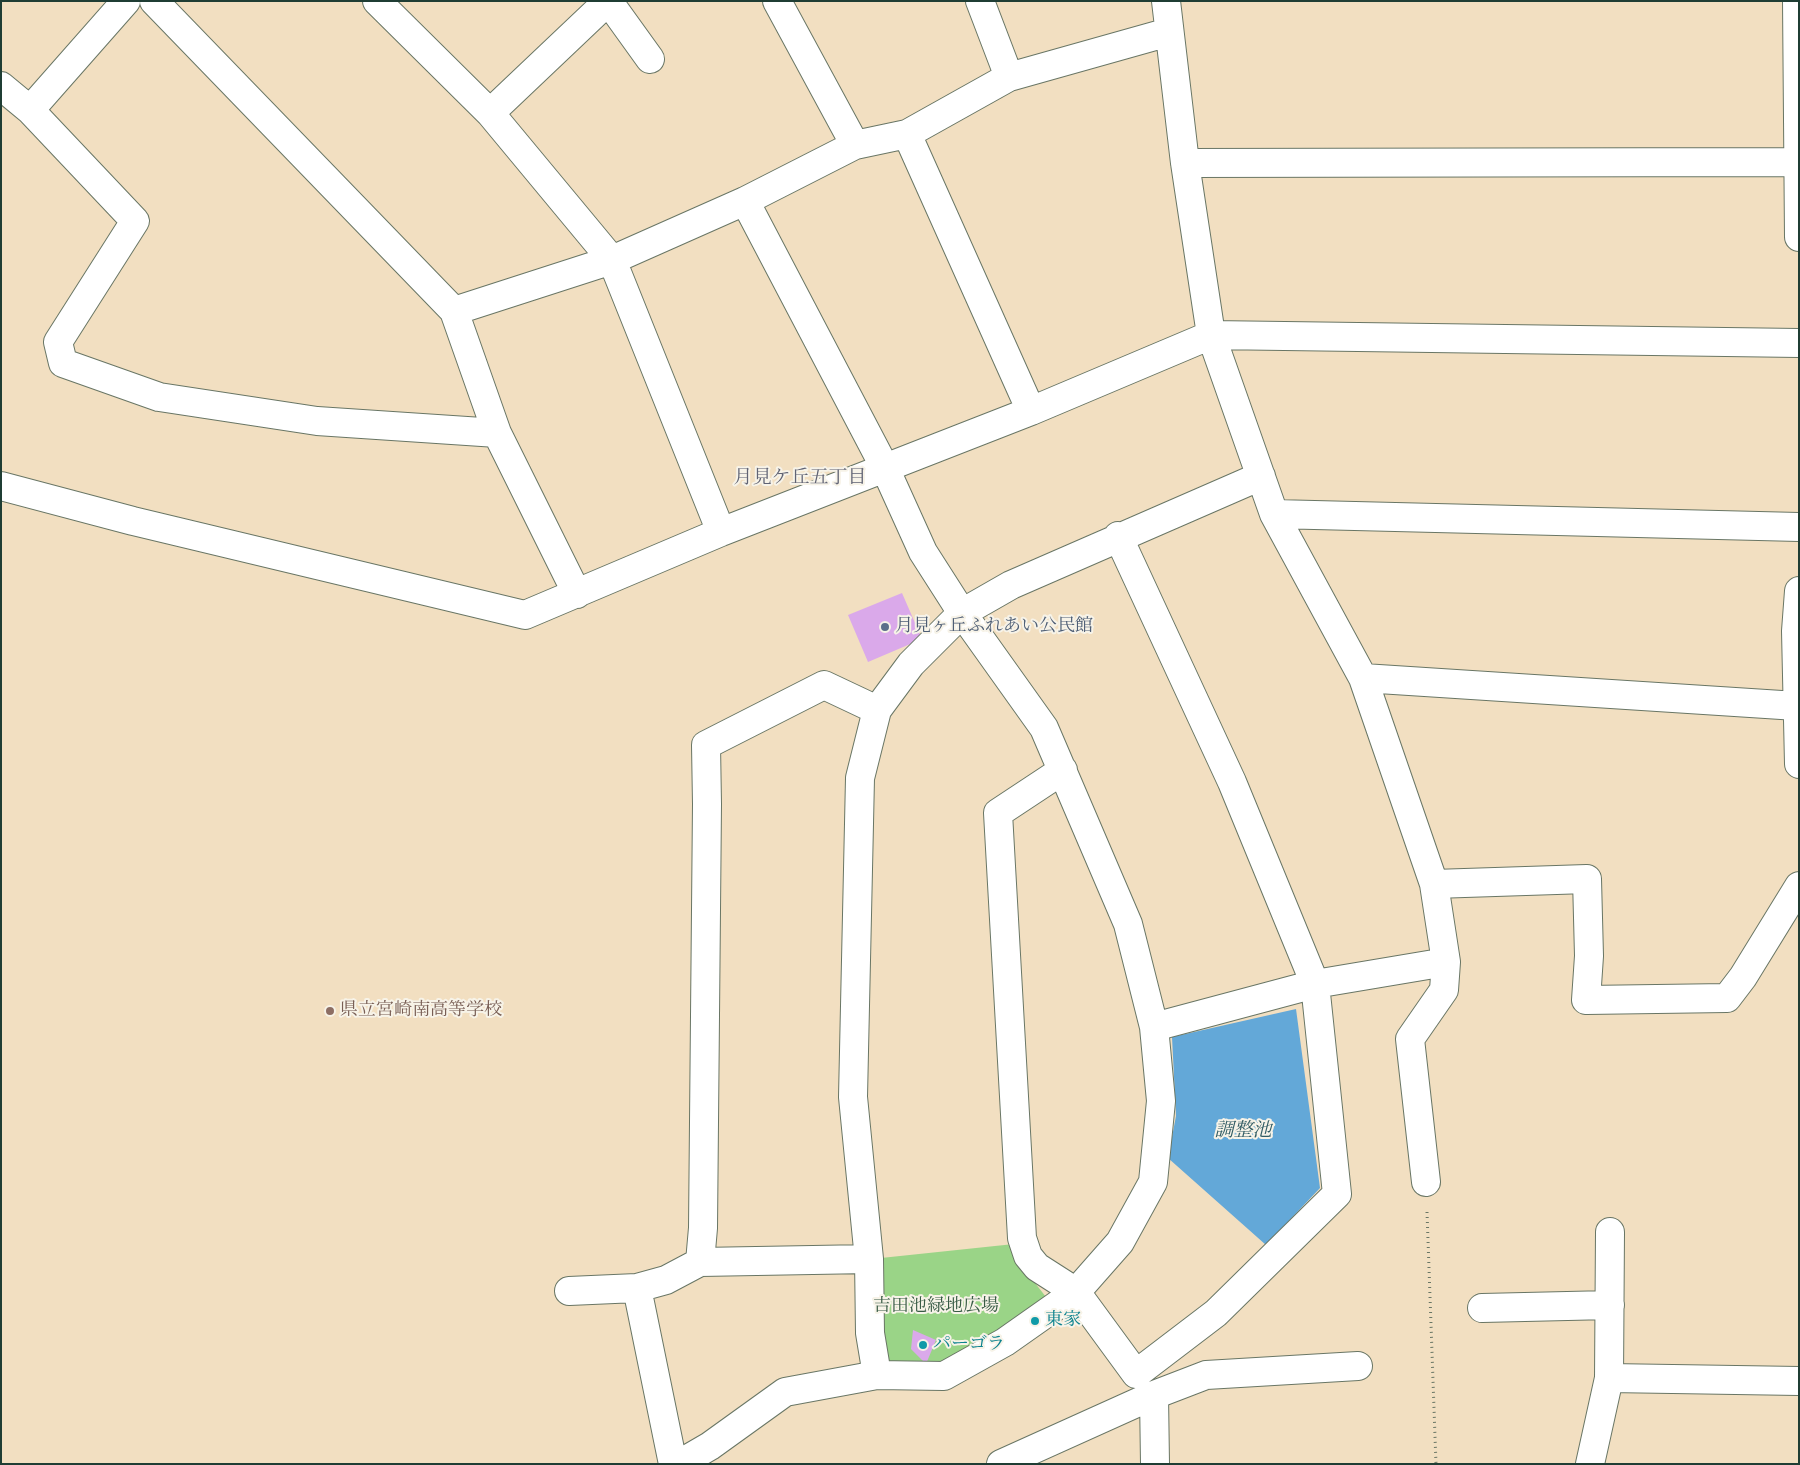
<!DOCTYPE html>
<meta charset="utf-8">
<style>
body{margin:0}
#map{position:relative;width:1800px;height:1465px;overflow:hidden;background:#f2dfc1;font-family:"Libre Bodoni",serif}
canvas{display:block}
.frame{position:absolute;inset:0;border:2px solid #1f3d34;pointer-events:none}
</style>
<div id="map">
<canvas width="1800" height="1465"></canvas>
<div class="frame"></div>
</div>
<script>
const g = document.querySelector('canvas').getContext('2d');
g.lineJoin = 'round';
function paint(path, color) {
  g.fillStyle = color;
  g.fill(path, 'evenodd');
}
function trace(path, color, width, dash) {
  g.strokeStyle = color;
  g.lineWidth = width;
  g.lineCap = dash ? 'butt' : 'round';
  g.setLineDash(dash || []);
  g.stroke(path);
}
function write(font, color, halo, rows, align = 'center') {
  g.font = font + ' "Libre Bodoni","Noto Serif JP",serif';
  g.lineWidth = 4;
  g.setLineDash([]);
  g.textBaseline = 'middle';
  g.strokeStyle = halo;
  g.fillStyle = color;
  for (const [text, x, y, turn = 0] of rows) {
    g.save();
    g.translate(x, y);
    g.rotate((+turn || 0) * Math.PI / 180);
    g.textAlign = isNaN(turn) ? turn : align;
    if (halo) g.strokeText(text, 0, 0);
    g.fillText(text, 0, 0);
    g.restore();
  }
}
const green = new Path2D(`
 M1014,1244l7,21 32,41 -120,66h-42l-11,-42 1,-72z`);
const water = new Path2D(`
 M1296,1009l24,179 -54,57 -98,-87 8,-42 -4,-79z`);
const building = new Path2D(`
 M902,593l20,46 -54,23 -20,-47z
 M913,1330l23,10 -10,24 -15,-15z`);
const path = new Path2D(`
 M1427,1212l9,252`);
const minor = new Path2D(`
 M154,1l300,310 43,122 80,161
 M377,1l113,112 122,147 109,272
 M777,1l78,144
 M980,1l29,76
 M1166,1l19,162 26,172 63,179 89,164 71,206 12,78 -2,28 -34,49 16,143
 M1797,1l2,236
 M609,2l41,57
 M1,86l29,24 105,111 -77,121 5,21 96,34 158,24 180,12
 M30,110l96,-109
 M490,113l118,-112
 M907,134l124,277
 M1185,163l612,-1
 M454,311l158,-51 133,-59 110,-56 52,-11 102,-57 160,-45
 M1,486l132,35 392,94 196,-83 310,-121 180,-76 588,8
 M1274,514l525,13
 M1799,591l-3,40 3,133
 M1363,678l434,28
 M1063,770l-65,43 24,425 6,18 9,11 39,25 60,82 80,-61 121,-119 -22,-210 -83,-202 -114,-246
 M1434,884l153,-5 2,77 -3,44 141,-2 16,-21 56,-91
 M1154,1027l161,-43 131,-22
 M700,1262l169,-3
 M569,1291l68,-3
 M1482,1308l128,-3
 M877,1375l-7,-42 -1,-74 -16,-162 7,-319 17,-68 34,-46 51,-51 49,-28 250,-109
 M1609,1378l190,3
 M1154,1395l1,69
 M673,1464l-36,-176 29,-8 34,-18 3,-34 4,-424 -1,-59 118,-60 53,25
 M679,1464l31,-18 75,-54 92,-17 67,1 61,-34 71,-50 44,-50 33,-60 8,-81 -7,-74 -26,-103 -84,-196 -82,-115 -39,-61 -38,-84 -140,-267
 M1001,1464l153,-69 52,-20 152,-9
 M1590,1464l19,-86 1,-146`);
const markers = [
 [885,627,5,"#5c6f8a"],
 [330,1011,5,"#8d6e63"],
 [1035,1321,5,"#0f9aa8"],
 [923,1345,5,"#0f9aa8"]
];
const serviceNames = [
 ["月見ヶ丘ふれあい公民館",895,627]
];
const educationNames = [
 ["県立宮崎南高等学校",340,1011]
];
const parkNames = [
 ["吉田池緑地広場",936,1307]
];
const cultureNames = [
 ["東家",1045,1321],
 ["パーゴラ",933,1345]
];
const neighbourhoodNames = [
 ["月見ケ丘五丁目",800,478]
];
const waterNames = [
 ["調整池",1243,1131]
];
paint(green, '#9ad487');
paint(water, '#63a8d8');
paint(building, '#daa9ea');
trace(minor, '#697665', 30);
trace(path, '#697665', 3, [1, 4]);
trace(minor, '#fff', 28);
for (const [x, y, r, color] of markers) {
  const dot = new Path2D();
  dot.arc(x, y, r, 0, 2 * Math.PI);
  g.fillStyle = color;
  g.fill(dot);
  trace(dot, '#f7f3e8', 2);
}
write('18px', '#4e5e75', '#f7f3e8', serviceNames, 'left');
write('18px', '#785e54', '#f7f3e8', educationNames, 'left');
write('18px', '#385b45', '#f7f3e8', parkNames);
write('18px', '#0d838f', '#f7f3e8', cultureNames, 'left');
write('19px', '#606374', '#f7f3e8', neighbourhoodNames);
write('italic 19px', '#335d65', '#f7f3e8', waterNames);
</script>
